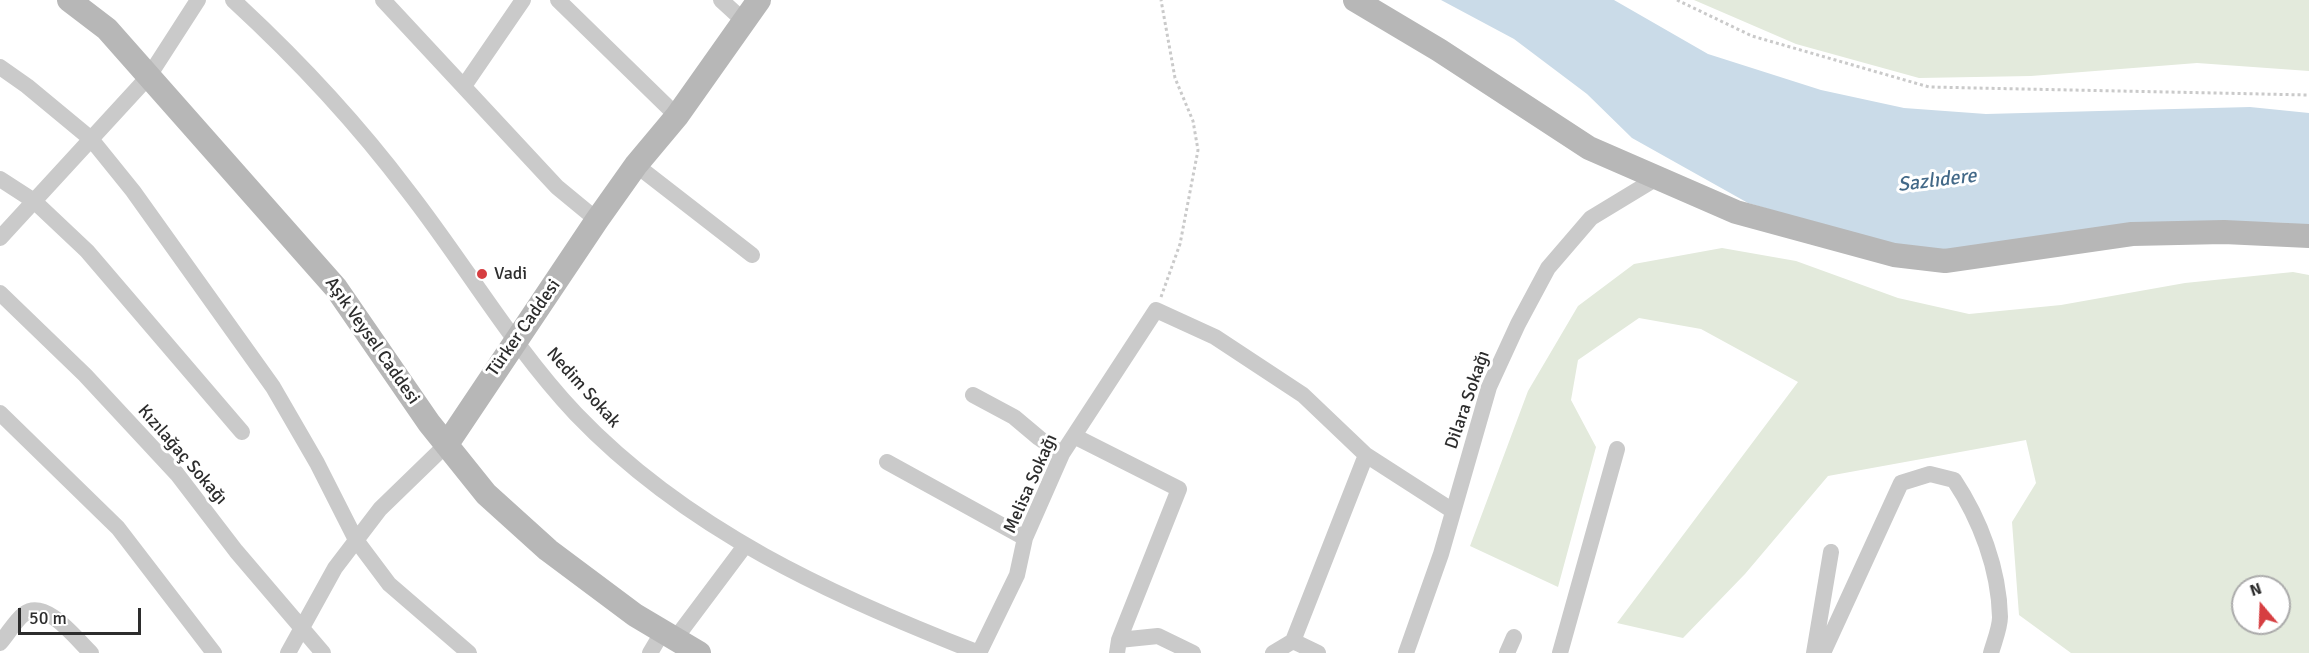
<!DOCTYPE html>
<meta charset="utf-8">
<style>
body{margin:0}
#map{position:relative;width:2309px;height:653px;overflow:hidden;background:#fff;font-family:Signika,sans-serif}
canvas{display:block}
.north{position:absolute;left:2231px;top:575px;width:60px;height:60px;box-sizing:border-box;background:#fff;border:2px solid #ababab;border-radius:50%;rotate:341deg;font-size:16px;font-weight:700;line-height:24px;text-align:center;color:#2d2d2d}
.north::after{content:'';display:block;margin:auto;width:21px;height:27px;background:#d63e41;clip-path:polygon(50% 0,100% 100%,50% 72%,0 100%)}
.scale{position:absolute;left:18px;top:608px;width:123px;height:27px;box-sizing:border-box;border:3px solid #2d2d2d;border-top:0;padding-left:8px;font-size:18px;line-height:21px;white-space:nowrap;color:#2d2d2d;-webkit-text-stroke:4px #fff;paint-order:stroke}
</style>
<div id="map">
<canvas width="2309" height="653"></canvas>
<div class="north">N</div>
<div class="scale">50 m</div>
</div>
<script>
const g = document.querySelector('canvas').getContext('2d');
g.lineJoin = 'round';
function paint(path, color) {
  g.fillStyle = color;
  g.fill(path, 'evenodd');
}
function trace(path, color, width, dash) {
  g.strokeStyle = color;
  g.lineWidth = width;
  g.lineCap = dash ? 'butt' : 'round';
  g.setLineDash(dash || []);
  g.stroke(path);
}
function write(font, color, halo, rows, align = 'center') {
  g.font = font + ' Signika,sans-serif';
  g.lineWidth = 6;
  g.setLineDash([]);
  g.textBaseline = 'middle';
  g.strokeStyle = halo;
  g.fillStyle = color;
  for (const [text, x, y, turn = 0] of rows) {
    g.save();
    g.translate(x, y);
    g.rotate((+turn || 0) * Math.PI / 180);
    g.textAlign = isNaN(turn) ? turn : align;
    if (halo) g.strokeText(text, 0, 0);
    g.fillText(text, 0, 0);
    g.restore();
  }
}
const green = new Path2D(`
 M1694,0h615v71l-112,-8 -166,13 -112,2 -123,-34z
 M1722,248l74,13 102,37 71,16 92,-9 124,-22 108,-11 16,3v378h-238l-52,-38 -7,-93 24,-39 -10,-43 -198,36 -83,98 -62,64 -66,-15 181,-241 -97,-53 -62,-11 -61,42 -7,40 25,47 -38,140 -88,-41 58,-155 50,-85 56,-42zM2243,587h36v36h-36z`);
const water = new Path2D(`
 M1441,0h173l94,54 113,36 83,18 82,6 264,-7 59,6v115l-21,-5 -54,-1 -246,34 -85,-7 -155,-46 -116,-65 -45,-44 -73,-55z`);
const path = new Path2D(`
 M1677,0l75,36 177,51 380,8
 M1161,297l19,-53 18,-94 -5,-29 -18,-43 -14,-78`);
const street = new Path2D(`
 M233,0c63,58 123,122 175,191 57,73 104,155 168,223 111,116 256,182 403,239l38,-78 8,-37 37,-84 94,-144 59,27 88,58 63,60 87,56
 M383,0l174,187 40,33
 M558,0l119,116
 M721,0l24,22
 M0,67l27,19 64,53 42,52 140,196 44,76 39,77 33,44 80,69
 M464,86l59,-86
 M636,165l116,90
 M0,179l34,22 53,50 155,181
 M0,238l149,-162 49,-76
 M0,293l85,82 92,99 59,77 87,102
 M973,395l41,22 25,21 23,16
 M0,413l118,115 96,125
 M1074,436l105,53 -60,151 -2,13
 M887,462l138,76
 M675,639l69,-92
 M1119,640l39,-4 35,17
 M1293,641l25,12
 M0,643c8,-9 15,-22 24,-29 22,-16 52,25 67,39
 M288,653l47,-85 45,-59 67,-65
 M650,653l13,-22
 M1273,653l20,-12 73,-186
 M1406,653l35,-99 48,-167 29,-63 30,-56 43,-50 66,-40
 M1507,653l7,-16
 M1560,653l57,-204
 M1814,653l17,-101
 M1823,653l78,-170 29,-9 24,6c26,39 45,89 46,137 0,11 -6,25 -9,36`);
const secondary = new Path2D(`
 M69,0l38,29 229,259 93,135 57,71 62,56 87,65 64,38
 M1355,0l84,50 150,98 147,64 158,43 51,6 187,-27 92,-2 85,4
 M447,444l150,-224 39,-55 41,-49 82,-116`);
const markers = [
 [482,274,6,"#d63e41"]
];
const poiNames = [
 ["Vadi",494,274]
];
const streetNames = [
 ["Türker Caddesi",524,328,-55],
 ["Aşık Veysel Caddesi",372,341,55],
 ["Nedim Sokak",583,388,48],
 ["Dilara Sokağı",1468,400,-71],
 ["Kızılağaç Sokağı",182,455,49],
 ["Melisa Sokağı",1031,484,-66]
];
const waterNames = [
 ["Sazlıdere",1937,181,-7]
];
paint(green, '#e3eadc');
paint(water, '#cadbe8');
trace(path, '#cacaca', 3, [3, 3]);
trace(street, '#cacaca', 16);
trace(secondary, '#b7b7b7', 24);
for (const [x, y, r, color] of markers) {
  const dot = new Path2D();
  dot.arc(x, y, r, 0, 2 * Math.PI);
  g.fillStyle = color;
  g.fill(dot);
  trace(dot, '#fff', 2);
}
write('18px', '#2d2d2d', '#fff', poiNames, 'left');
write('18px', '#2d2d2d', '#fff', streetNames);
write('italic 20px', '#436988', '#fff', waterNames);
</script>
